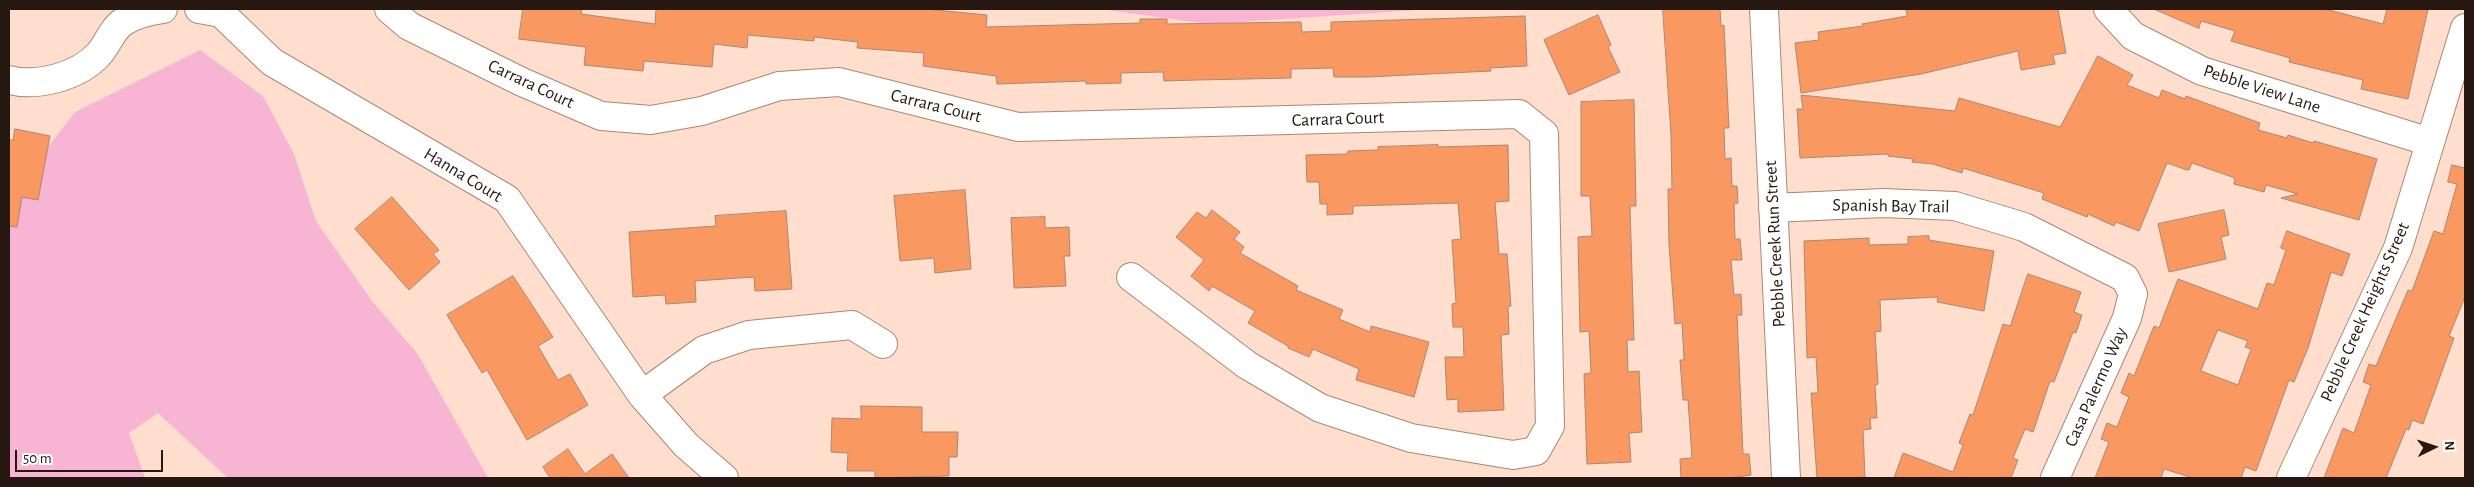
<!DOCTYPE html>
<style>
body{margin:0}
#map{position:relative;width:2474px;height:487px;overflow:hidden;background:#ffdecd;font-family:"Alegreya Sans",sans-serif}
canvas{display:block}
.frame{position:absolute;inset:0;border:10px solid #261810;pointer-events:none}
.north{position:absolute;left:2409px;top:422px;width:50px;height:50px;-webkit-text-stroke:4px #fff;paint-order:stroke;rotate:86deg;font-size:14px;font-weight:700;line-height:20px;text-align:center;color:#261810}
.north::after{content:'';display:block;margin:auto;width:18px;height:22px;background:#261810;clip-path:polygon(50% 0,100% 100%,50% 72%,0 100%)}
.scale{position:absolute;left:15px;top:450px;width:148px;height:22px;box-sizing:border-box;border:2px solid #261810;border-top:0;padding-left:6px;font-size:15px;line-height:18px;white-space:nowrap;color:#261810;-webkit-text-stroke:4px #fff;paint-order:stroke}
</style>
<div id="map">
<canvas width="2474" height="487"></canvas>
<div class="frame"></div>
<div class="north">N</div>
<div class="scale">50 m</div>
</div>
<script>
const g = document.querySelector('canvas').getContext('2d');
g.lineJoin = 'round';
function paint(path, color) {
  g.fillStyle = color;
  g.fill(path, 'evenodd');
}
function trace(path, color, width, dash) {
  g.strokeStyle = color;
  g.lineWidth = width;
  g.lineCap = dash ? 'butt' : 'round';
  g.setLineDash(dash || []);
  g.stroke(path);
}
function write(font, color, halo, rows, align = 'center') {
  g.font = font + ' "Alegreya Sans",sans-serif';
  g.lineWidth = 4.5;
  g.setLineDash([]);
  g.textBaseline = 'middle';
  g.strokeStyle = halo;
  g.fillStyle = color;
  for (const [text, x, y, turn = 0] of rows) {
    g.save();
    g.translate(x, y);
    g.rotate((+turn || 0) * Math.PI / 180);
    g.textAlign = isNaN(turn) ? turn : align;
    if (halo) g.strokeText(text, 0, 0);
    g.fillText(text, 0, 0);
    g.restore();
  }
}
const green = new Path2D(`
 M1100,9h332l-224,15z
 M200,50l63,46 31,58 22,67 56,80 45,52 71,125h-260l-70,-65 -29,20 16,45h-136v-290l25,-23 41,-53z`);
const building = new Path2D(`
 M523,9h59l-1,5 74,10 1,-15h270l61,6 -1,12 154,-4v-4h27v5l134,-2 1,10 29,-1v-9l194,-6 2,50 -37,2 1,3 -123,6h-34l-1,-9 -42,1v9l-93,2 -34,1 -1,-9 -42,1v10l-35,1v-3l-89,3 -1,-8 -73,-10 1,-13 -67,-5 1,-6 -44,-5v4l-66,-6 -1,13 -33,-4 -2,23 -68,-6 -1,10 -59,-6 2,-18 -67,-8z
 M1663,9h57l1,17 3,-1 5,103h-5l1,31 6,-1 1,28h5l1,17 -4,1 1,35h5l2,21h-11l3,35 7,-1 1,21h-5l6,139h6l2,21 -23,3h-47l-1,-19 12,-1 -4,-58h-5l-3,-40h4l-2,-37 -7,1 -6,-80 -1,-55h4l-1,-54z
 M1906,9h152l8,44 -13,2 2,9 -34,6 -3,-19 -97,23 -120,19 -6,-50 24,-3 -1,-8 45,-6 -1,-2 45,-8z
 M2154,9h171l58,15 4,-15h41l-20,90 -47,-10 2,-9 -74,-18 1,-4 -59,-17 4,-10 -34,-10 -2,7z
 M1598,15l13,30 -3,2 12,25 -51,23 -25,-55z
 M2098,56l35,19 -6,10 32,13 3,-8 23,9 1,-3 74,27 -2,7 29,8 1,-3 25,8 1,-2 63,18 -18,61 -78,-22 17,-4 -32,-9 -2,7 -30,-8 1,-6 -43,-15 -3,7h-2l-20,-7 -28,68 -23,-9 -2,4 -26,-12 -1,3 -45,-18 2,-6 -81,-25 -1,5 -29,-9 -21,-2 1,-3 -25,-3v-2l-88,4 -3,-49h6l-2,-14 154,16 4,-13 101,29z
 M1634,100l2,106h-6l4,134h-7l1,32 11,-1 3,61 -13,1 2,29 -44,2 -3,-90 7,-1 -2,-42 -9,1 -2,-95 14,-1 -2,-40h-9v-94z
 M15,129l35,7 -12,64 -16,-3 -5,30 -8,-1v-86h4z
 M1438,145v2l70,-2 1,56 -14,1 4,52h8l4,52 -3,1 1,27 -8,1 3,75 -46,2v-13l-11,1 -2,-43h19l-1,-30h-10l-1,-23 4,-1 -4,-63 9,-1 -3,-36 -105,3v8l-26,1v-11h-7l-1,-22h-12l-1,-27 41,-1 1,-3 30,-1v-3z
 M2452,165l13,3v129l-16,39 5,2 -31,86 -11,-4 -3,10 -3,-1 -20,49h-62l19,-50 11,5 17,-48 -8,-3 6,-18 7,2 32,-76 4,1 22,-60 9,3 14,-50 -9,-2z
 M965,190l6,79 -36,4 -1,-15 -34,3 -6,-65z
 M392,197l47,53 -6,4 7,8 -31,28 -54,-61z
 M1212,210l28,22 -6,7 10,8 -4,6 58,33 -2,4 47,20 -4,9 31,13 1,-6 58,16 -15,55 -58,-17 3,-11 -46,-20 -4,8 -21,-9v-2l-40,-23 7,-12 -43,-25 -3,5 -18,-15 13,-16 -28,-23 21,-25 9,6z
 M2224,210l5,25 -8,2 5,22 -57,13 -11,-48z
 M786,211l6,78 -37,2 -1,-14 -59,4 1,21 -30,2 -1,-9 -32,2 -4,-65 87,-6 -1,-10z
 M1045,217v11l24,-1 1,29h-6l2,30 -52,2 -3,-70z
 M2287,231l63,23 -8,22 -11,-4 -23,76 -14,34 -5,-2 -33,91 -11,-4 -4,11h-48l-29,-9 -3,9h-66l14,-36 -8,-3 6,-16 10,4 12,-30 -8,-4 8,-20 5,3 20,-50 5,2 19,-49 80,30 9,-26 7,2 12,-35 -5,-2zM2218,330l30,11 -3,6 6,2 -13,36 -37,-14z
 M1929,236v4l65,11 -10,60 -47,-9 1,-5 -58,3 1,31 -6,1 3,52 -3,1 2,33h-7l1,11 -8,1 2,48h-48l-6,-85h7l-2,-36 -9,1 -3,-117 65,-3v7l39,-1v-7z
 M2028,274l53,18 -7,20 8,3 -6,18 -3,-1 -19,50 -4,-1 -17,51 -8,-3 -12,29 5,2 -7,18h-117l9,-25 50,19 10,-27 -4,-2 11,-29 3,1 30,-91 7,2z
 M513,276l40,61 -15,9 20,34 12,-6 18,31 -61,35 -40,-70 -5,3 -35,-58z
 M861,406l61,1v25h36l-1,25h-8v19l-74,2v-7h-28l1,-18 -17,-1 1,-34 29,1z
 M568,449l17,25 27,-20 17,24h-79l-7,-11z`);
const minor = new Path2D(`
 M199,9l22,4 51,49 235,137 135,196 44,50 38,33
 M389,9l20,17 113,56 79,34 50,4 51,-9 77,-25 60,-4 179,45 501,-13 25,20 6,292 -14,25 -23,4 -102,-17 -91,-30 -73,-43 -116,-88
 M1764,9l22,469
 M2108,9l25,27 69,35 228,71
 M9,80c28,7 68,-3 89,-25 9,-9 14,-26 25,-33 12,-8 26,-11 40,-13
 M1773,208l110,-5 72,3 69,21 101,51 8,16 -6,24 -72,160
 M642,395l62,-45 45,-15 103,-10 31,19
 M2291,478l107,-230 67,-220`);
const streetNames = [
 ["Carrara Court",531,84,25],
 ["Pebble View Lane",2262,89,18],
 ["Carrara Court",936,106,14],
 ["Carrara Court",1338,119,-2],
 ["Hanna Court",463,175,31],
 ["Spanish Bay Trail",1891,206,1],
 ["Pebble Creek Run Street",1775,244,-93],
 ["Pebble Creek Heights Street",2365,312,-66],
 ["Casa Palermo Way",2096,387,-66]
];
paint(green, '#f7b4d3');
paint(building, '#f99860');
trace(building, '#ab8773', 1);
trace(minor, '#ab8773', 30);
trace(minor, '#fff', 28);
write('18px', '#261810', '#fff', streetNames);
</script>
